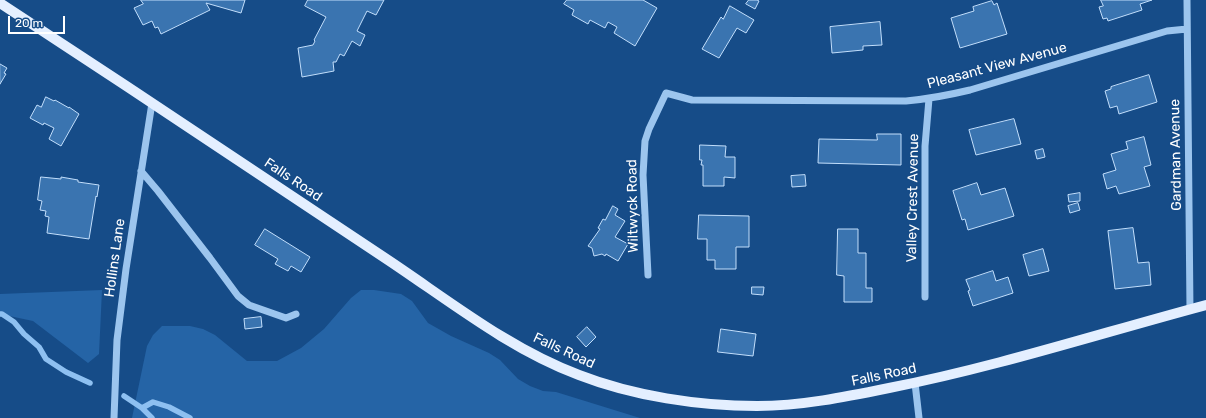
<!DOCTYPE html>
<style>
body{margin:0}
#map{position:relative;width:1206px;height:418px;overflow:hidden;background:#164c88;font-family:Rubik,sans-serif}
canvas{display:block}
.scale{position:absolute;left:8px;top:16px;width:57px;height:18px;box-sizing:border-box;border:2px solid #fff;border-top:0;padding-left:5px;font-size:12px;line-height:14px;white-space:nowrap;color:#fff;-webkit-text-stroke:3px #164c88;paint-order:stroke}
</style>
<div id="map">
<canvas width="1206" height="418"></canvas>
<div class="scale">20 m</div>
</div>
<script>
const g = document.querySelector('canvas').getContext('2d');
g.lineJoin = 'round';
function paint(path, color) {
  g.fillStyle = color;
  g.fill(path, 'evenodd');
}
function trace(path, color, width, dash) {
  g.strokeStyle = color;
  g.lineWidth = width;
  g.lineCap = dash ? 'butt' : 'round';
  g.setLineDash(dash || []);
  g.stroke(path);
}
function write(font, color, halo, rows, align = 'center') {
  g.font = font + ' Rubik,sans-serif';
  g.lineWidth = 3;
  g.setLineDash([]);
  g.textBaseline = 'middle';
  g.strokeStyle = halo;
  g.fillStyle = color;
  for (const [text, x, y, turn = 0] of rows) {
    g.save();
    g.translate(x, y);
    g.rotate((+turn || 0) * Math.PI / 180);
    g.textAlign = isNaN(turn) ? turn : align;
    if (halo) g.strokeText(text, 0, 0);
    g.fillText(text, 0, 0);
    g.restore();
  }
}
const green = new Path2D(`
 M102,290l-3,64 -11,9 -55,-42 -33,-7v-20z
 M361,290h13l27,4 11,7 16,22 23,13 38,17 11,7 18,19 12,7 13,5 13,1 84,26h-508l15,-72 6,-11 9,-9h28l13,3 12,6 32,26h30l24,-13 23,-19 27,-31z`);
const stream = new Path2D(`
 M0,314h2l12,8 10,12 15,13 7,12 20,13 24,11
 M124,396l18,12 10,10
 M142,408l11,-6 16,5 21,11`);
const building = new Path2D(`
 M141,0h104l-4,13 -35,-10 4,7 -49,24 -3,-7 -3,1 -3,-7 -9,4 -9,-17 9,-4z
 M308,0h76l-8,15 -9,-4 -10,20 8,4 -5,11 -8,-5 -8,15 -4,-2 -4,8h-3l1,9 -32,6 -4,-29 15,-3 2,-4 -1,-1 12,-23 -21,-11z
 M567,0h76l14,8 -22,38 -21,-13 3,-6 -9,-5 -3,6 -15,-8 -2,4 -16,-9 2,-5 -10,-6z
 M749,0h8l2,1 -4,8 -9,-5z
 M1101,0h51l-12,4 2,6 -34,11 -1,-3 -4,1 -4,-12 4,-1z
 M992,1l2,4 3,-2 10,31 -47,14 -9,-30 23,-7 -1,-4z
 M730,6l24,14 -8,13 -9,-5 -18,30 -17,-9 19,-32 2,2z
 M880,22l2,23 -19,1v4l-31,3 -2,-26z
 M0,64l7,4 -3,5 2,1 -6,10z
 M1149,75l8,27 -38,12 -2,-8 -7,2 -5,-17 6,-2v-2z
 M46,97l8,4 1,-1 14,8v-1l10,7 -18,32 -12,-7 5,-11 -10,-5 -1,2 -13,-7 7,-13 4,2z
 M1014,119l7,25 -45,11 -7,-25z
 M877,134h24v31l-83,-2 1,-24 58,1z
 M1144,137l7,28 -7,2 6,19 -31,8 -3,-8 -9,3 -4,-15 13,-4 -5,-16 17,-5 -2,-7z
 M700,145l26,1 -1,11h10v21l-11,-1v9h-21v-21h-2l1,-5h-2z
 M1043,149l2,8 -8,2 -2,-8z
 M805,175l1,11 -14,1 -1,-11z
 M41,177l20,2v-2l17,3v2l21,3 -2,12 -1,-1 -7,43 -42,-6 2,-16 -4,-1 1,-5 -6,-1 2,-9 -4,-1z
 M977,183l4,12 24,-7 9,28 -46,14 -3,-11 -3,1 -9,-29z
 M1080,193v8l-11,1 -1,-7z
 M1078,203l2,7 -10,3 -2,-7z
 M613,206l5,3 -3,6 10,6 -10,16 13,7 -10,17 -12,-7 -1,2 -3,-2 -8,2 -2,-8 -4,-2 12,-17 -2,-1 5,-9 2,1z
 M699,215l50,1v31h-13v22h-21v-9h-8v-21h-9z
 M1133,228l5,35 11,-1 2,23 -36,4 -7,-58z
 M265,229l45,28 -9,15 -10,-6 -3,5 -13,-7 3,-5 -23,-14z
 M838,229h20v24h8v35h6v14h-28v-26l-7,-1z
 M1043,249l6,22 -20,5 -6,-21z
 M993,271l3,10 12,-4 5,16 -40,13 -5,-15 2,-1 -4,-10z
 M752,287h12l-1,8 -11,-1z
 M261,317l1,10 -17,2 -1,-10z
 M587,327l9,10 -10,10 -9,-10z
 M721,329l35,5 -3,22 -35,-4z`);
const minor = new Path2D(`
 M1187,0l3,310
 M141,171l17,20 52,67 28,38 11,9 37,13 10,-4
 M648,275l-5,-100 2,-34 4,-12 17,-36 26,7 214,1c22,-2 43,-6 64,-11l197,-59 20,-2
 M925,297v-151l4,-47
 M915,383l4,35
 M114,418l3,-78 9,-71 26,-166`);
const major = new Path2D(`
 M0,3c129,84 257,170 385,255 62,41 124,91 194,117 54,21 120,31 178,31 44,0 88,-9 132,-18 107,-21 212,-55 317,-83`);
const streetNames = [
 ["Pleasant View Avenue",997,66,-15],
 ["Gardman Avenue",1176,155,-91],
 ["Falls Road",293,180,34],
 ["Valley Crest Avenue",913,198,-89],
 ["Wiltwyck Road",633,206,-91],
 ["Hollins Lane",115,258,-82],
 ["Falls Road",564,351,25],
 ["Falls Road",884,375,-12]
];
paint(green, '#2564a6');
trace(stream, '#8ec0f1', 5.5);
paint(building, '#3a74b0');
trace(building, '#c2defb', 1);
trace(minor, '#9cc5ee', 7);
trace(major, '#e4efff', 10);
write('14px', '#fff', '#164c88', streetNames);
</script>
